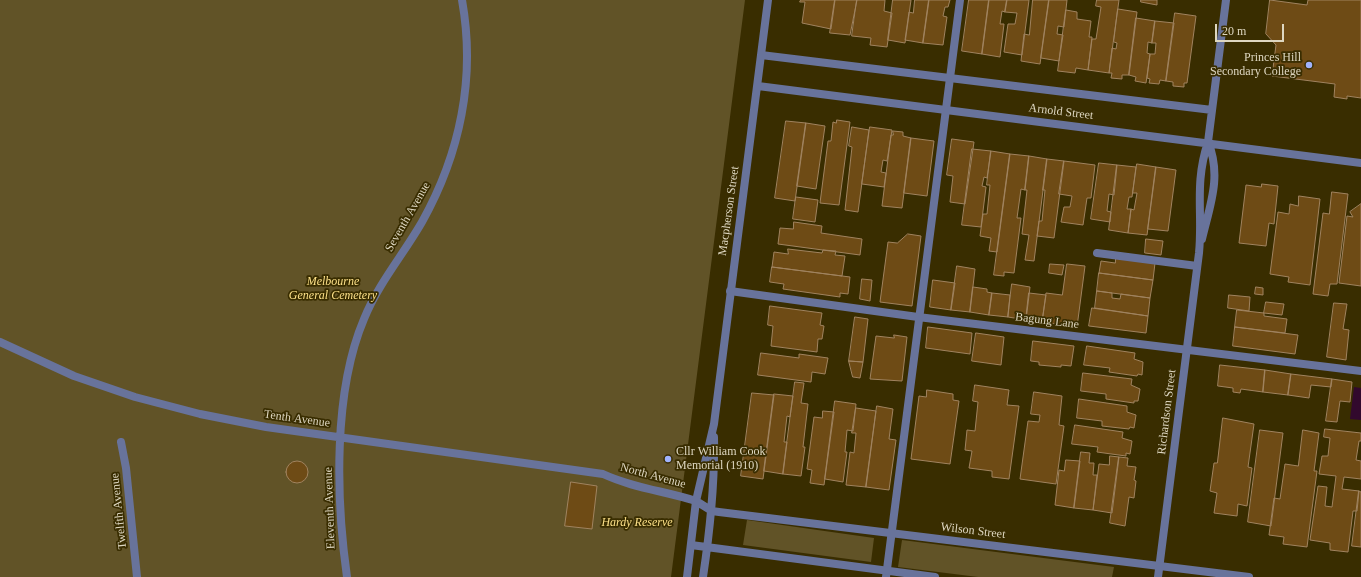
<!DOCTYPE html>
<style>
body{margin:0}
#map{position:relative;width:1361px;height:577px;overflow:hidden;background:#392d00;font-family:Georgia,serif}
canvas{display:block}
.scale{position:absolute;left:1215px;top:24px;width:69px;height:18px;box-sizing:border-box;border:2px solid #ded7c1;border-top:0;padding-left:5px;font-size:12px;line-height:14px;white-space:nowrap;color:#ded7c1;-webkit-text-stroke:3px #392d00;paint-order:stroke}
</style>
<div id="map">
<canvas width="1361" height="577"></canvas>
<div class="scale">20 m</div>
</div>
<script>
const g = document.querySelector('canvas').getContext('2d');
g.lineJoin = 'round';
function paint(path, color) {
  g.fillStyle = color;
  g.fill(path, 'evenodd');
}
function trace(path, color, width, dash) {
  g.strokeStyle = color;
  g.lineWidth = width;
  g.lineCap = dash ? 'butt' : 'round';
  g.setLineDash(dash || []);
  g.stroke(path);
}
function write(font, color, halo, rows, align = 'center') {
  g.font = font + ' Georgia,serif';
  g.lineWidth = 3.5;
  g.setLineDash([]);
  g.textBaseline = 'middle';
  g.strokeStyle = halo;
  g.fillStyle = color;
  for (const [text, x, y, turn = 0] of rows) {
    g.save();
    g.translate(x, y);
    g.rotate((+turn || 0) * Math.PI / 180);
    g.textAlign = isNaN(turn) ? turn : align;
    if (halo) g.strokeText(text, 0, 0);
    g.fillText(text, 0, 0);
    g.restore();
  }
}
const green = new Path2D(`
 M0,0h745l-74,577h-671z
 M747,520l127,18 -3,24 -128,-17z
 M902,540l212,27 -2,10h-134l-80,-10z`);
const water = new Path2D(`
 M1354,387l7,1v32l-11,-1z`);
const building = new Path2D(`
 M801,0h34l-4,29 -29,-6 3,-21h-5z
 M835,0h22l-7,35 -20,-2z
 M857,0h28l-1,11 8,2 -5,34 -17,-2 1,-7 -19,-2z
 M893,0h18l-6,43 -17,-3z
 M915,0h14l-6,43 -18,-3 4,-28 4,1z
 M929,0h21l-2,7h-3l-2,9 4,1 -4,28 -20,-2z
 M969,0h20l-7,54 -20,-3z
 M989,0h18l-2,12 -3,-1 -2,13h4l-4,33 -18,-3z
 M1007,0h22l-7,55 -18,-3 4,-28h7l2,-11 -12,-1z
 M1033,0h16l-9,64 -19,-3 3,-27 5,1z
 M1049,0h18l-3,27 -6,-1 -1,8 6,1 -4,26 -18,-3z
 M1097,0h22l-10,73 -21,-3 4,-31h4l5,-32 -5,-1z
 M1141,0h16v5l-16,-3z
 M1270,0l37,5 1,-5h53v98l-14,-2v3l-13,-2 1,-13 -63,-8 4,-31 -10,-11z
 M1118,9l19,3 -8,63h-7v4l-11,-1 1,-5h-3l3,-25 4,1 1,-6 -3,-1z
 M1066,10l11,2v7l14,2 -2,16h3l-4,33 -12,-2 -1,5 -17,-2z
 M1175,13l21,3 -9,67h-3v4l-11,-1v-4l-7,-1z
 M1136,18l19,3 -3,22 -4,-1 -1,11 3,1 -4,29 -11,-2 1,-4 -7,-2z
 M1155,21l19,2 -8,58 -6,-1 -1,4 -10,-1 1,-4 -3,-1 3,-24h5l1,-11h-4z
 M837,120l13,2 -11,83 -19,-2 8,-62h3l2,-19 3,1z
 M786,121l20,2 -11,78 -20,-3z
 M806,123l19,3 -9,63 -19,-3z
 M852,127l17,3 -11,82 -13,-2 7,-63 -3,-1z
 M870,127l22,3 -5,31 -4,-1 -2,12 5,1 -2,14 -22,-3z
 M893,131l10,1v4l8,2 -9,70 -20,-2 9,-71h2z
 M911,138l23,3 -7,55 -23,-3z
 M952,139l22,3 -9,62 -15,-2 3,-26 -6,-1z
 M972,149l19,2 -4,27 -3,-1 -2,9 4,1 -5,40 -19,-2z
 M991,151l19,3 -13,98 -8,-1 2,-13 -11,-2 3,-22h4l3,-29h-3z
 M1010,154l19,2 -4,34 -4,-1 -4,29h4l-7,55 -10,-1v4l-10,-1z
 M1029,156l18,3 -13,102 -9,-1 4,-25 -7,-1 5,-44h-2z
 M1047,159l17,2 -10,77 -17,-2 2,-15h3l3,-31h-2z
 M1064,161l31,4 -4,33h-4l-4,27 -22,-3 3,-15h6l2,-11 -13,-2z
 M1099,163l18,2 -3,30 -5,-1 -2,17 4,1 -1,10 -19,-3z
 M1137,164l19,3 -9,68 -19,-2 3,-24 3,1 3,-17h-4z
 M1117,165l19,2 -4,30h-3l-2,12h4l-3,24 -19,-3z
 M1156,167l20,3 -8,61 -20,-2z
 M1262,184l16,2 -4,38 -5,-1 -3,23 -27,-3 7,-58 15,2z
 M1332,192l16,2 -11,90h-7l-2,12 -15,-2 10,-81 6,1z
 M1299,196l21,3 -10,86 -22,-3 1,-5 -19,-3 8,-62 11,2 1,-10 8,2z
 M796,197l22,3 -3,22 -22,-3z
 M1361,204v82l-22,-3 8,-67 6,1 -3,-5z
 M794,222l28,4 -1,7 41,6 -2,16 -82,-11 2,-16 13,1z
 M908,234l13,2 -9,70 -32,-4 8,-60 9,1z
 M1146,239l17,2 -2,14 -16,-2z
 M788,249l34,4 1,-3 13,1 -1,4 10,1 -3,20 -70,-9 2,-15 14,2z
 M1116,258l39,5 -2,17 -54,-7 2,-12 14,2z
 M1050,264l14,1 -2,10 -13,-2z
 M1067,264l18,2 -8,61 -35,-5 4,-29 16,2z
 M957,266l18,3 -5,43 -19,-2z
 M772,267l78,10 -2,17 -8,-1v4l-57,-8 1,-5 -14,-2z
 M1099,273l54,7 -3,18 -53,-7z
 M862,279l10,1 -2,21 -10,-2z
 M933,280l22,3 -4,27 -21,-3z
 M1012,284l18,3 -4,33 -18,-3z
 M973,287l14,2v3l5,1 -3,22 -19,-3z
 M1256,287l7,1v7l-8,-1z
 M1097,291l15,2v5l8,1 1,-5 29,4 -2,18 -53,-8z
 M992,293l18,2 -2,22 -19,-2z
 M1029,293l17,2 -4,27 -16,-2z
 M1229,295l21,2 -1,14 -21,-3z
 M1266,302l18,2 -2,11 -18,-2z
 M1334,303l13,1 -4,25 6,1 -3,30 -19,-3z
 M770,306l52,7 -2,12 4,1 -2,13h-4l-1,13 -46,-6 2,-20 -5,-1z
 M1092,308l56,8 -2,17 -57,-7z
 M1237,310l27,3v3l23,3 -2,14 -50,-6z
 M855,317l13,2 -5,43 -14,-1z
 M928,327l44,6 -2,21 -44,-6z
 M1235,327l63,8 -3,19 -62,-8z
 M976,333l28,4 -3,28 -29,-4z
 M894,335l13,2 -5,44 -32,-2 6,-43 18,2z
 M1033,341l41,5 -3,20 -10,-1v2l-22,-2v-3l-8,-1z
 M1087,346l48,7 -1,6 9,3 -1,13 -4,-1 -1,2 -28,-4 1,-4 -26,-3z
 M761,353l38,5v-4l29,4 -3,16 -13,-2 -1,10 -53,-7z
 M849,361l14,1 -3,16 -7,-1z
 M1220,365l45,5 -2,22 -22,-3 -1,4 -7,-1v-4l-15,-2z
 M1265,370l26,4 -3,21 -25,-3z
 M1083,373l49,6 -1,6 9,4 -2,12h-4v2l-28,-4v-5l-25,-3z
 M1291,374l41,5 -1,8 -20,-2 -2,13 -21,-3z
 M1332,379l20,3 -2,20 -10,-1 -3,21 -11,-1z
 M795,382l9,1 -3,20 7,1 -5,43h2l-4,29 -18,-2z
 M975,385l34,5 -2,15 12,1 -10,73 -17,-2v-6l-23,-3 3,-17 -7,-1 2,-20 8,1 3,-29 -5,-1z
 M927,390l26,4v6l6,1 -9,63 -39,-5 8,-63 7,1z
 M1034,392l28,4 -3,29 5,1 -8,58 -36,-5 8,-58 11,1 1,-7 -9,-1z
 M752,393l22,2 -11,84 -22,-3z
 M774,394l19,2 -3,21 -3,-1 -3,26h3l-4,32 -19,-3z
 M1079,399l48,7v6l9,3 -2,13 -4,-1 -1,2 -27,-3v-5l-25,-3z
 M835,401l21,3 -3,27 -6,-1 -2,22h2l-4,30 -18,-3z
 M877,406l16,3 -4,30 7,1 -7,50 -23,-3z
 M856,408l20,3 -10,76 -20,-2 4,-33 4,1 2,-20h-4z
 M823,411l11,1 -10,73 -14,-2 2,-13 -5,-1 7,-52 8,1z
 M1223,418l31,6 -6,43 4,1 -5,38 -9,-2 -1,12 -23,-3 3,-20 -7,-2 4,-28h3z
 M1075,425l48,7 -1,6 10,3 -2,13 -4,-1v3l-29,-4 1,-5 -26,-3z
 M1325,429l36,4v8h-2l-3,19 5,1v18l-17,-2 -2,12 17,2 -2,20h-4l-5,41 -18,-2v-7l-20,-3 8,-54 9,1 -2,19 7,1 4,-31 -17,-2 3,-18h6l2,-18 -6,-1z
 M1260,430l23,3 -12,93 -23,-4z
 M1303,430l16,3 -5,38h3l-10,76 -24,-3 1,-7 -15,-2 5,-37 6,1 5,-35 13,2z
 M1081,452l9,1 -1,10h5l-1,12h4l-4,35 -19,-2z
 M1110,456l9,1 -7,56 -19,-3 6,-46 10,1z
 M1119,457l9,1 -1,8 9,1 -2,13 2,1 -2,17 -5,-1 -4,29 -15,-3z
 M1066,460l14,1 -6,47 -19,-3 4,-35 5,1z
 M286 472a11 11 0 1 1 22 0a11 11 0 1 1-22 0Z
 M571,482l26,4 -5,43 -27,-3z
 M1359,491l2,1v55l-9,-1z`);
const lane = new Path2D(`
 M1097,253l100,13
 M730,291l188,26 443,54
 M0,342l74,34 61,21 65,17 66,13 337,47c30,14 62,17 93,27
 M121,442l5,26 11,109
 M347,577c-11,-78 -14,-185 17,-258 14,-35 39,-64 58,-97 38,-68 54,-144 40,-222
 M886,577l74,-577`);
const street = new Path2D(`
 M761,55l451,55
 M758,86l603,77
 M1202,239c8,-34 20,-63 6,-97
 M696,501l16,10 7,1 530,65
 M691,545l244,32
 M687,577l9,-76 18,-77 54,-424
 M703,577c7,-47 12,-92 11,-140
 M1158,577c13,-108 28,-216 41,-324 4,-40 -5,-69 9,-111l18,-142`);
const markers = [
 [1309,65,4,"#a0b3fd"],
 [668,459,4,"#a0b3fd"]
];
const poiNames = [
 ["Princes Hill",1301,58],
 ["Secondary College",1301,72],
 ["Cllr William Cook",676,452,"left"],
 ["Memorial (1910)",676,466,"left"]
];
const streetNames = [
 ["Arnold Street",1061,112,7],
 ["Macpherson Street",729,211,-82],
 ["Seventh Avenue",408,217,-60],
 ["Bagung Lane",1047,321,7],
 ["Richardson Street",1167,412,-83],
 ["Tenth Avenue",297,419,8],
 ["North Avenue",653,476,15],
 ["Eleventh Avenue",330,508,-92],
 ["Twelfth Avenue",119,511,-96],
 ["Wilson Street",973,531,7]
];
const parkNames = [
 ["Melbourne",333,282],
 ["General Cemetery",333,296],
 ["Hardy Reserve",637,523]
];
paint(green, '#615327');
paint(water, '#32092d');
paint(building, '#6e4b15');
trace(building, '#a0835f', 1);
trace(lane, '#68739b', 8);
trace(street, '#68739b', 8);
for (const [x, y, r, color] of markers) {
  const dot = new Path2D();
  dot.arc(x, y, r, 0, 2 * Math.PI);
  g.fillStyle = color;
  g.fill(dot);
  trace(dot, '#392d00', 1.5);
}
write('12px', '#ded7c1', '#392d00', poiNames, 'right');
write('12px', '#ded7c1', '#392d00', streetNames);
write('italic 12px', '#fce088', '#392d00', parkNames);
</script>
